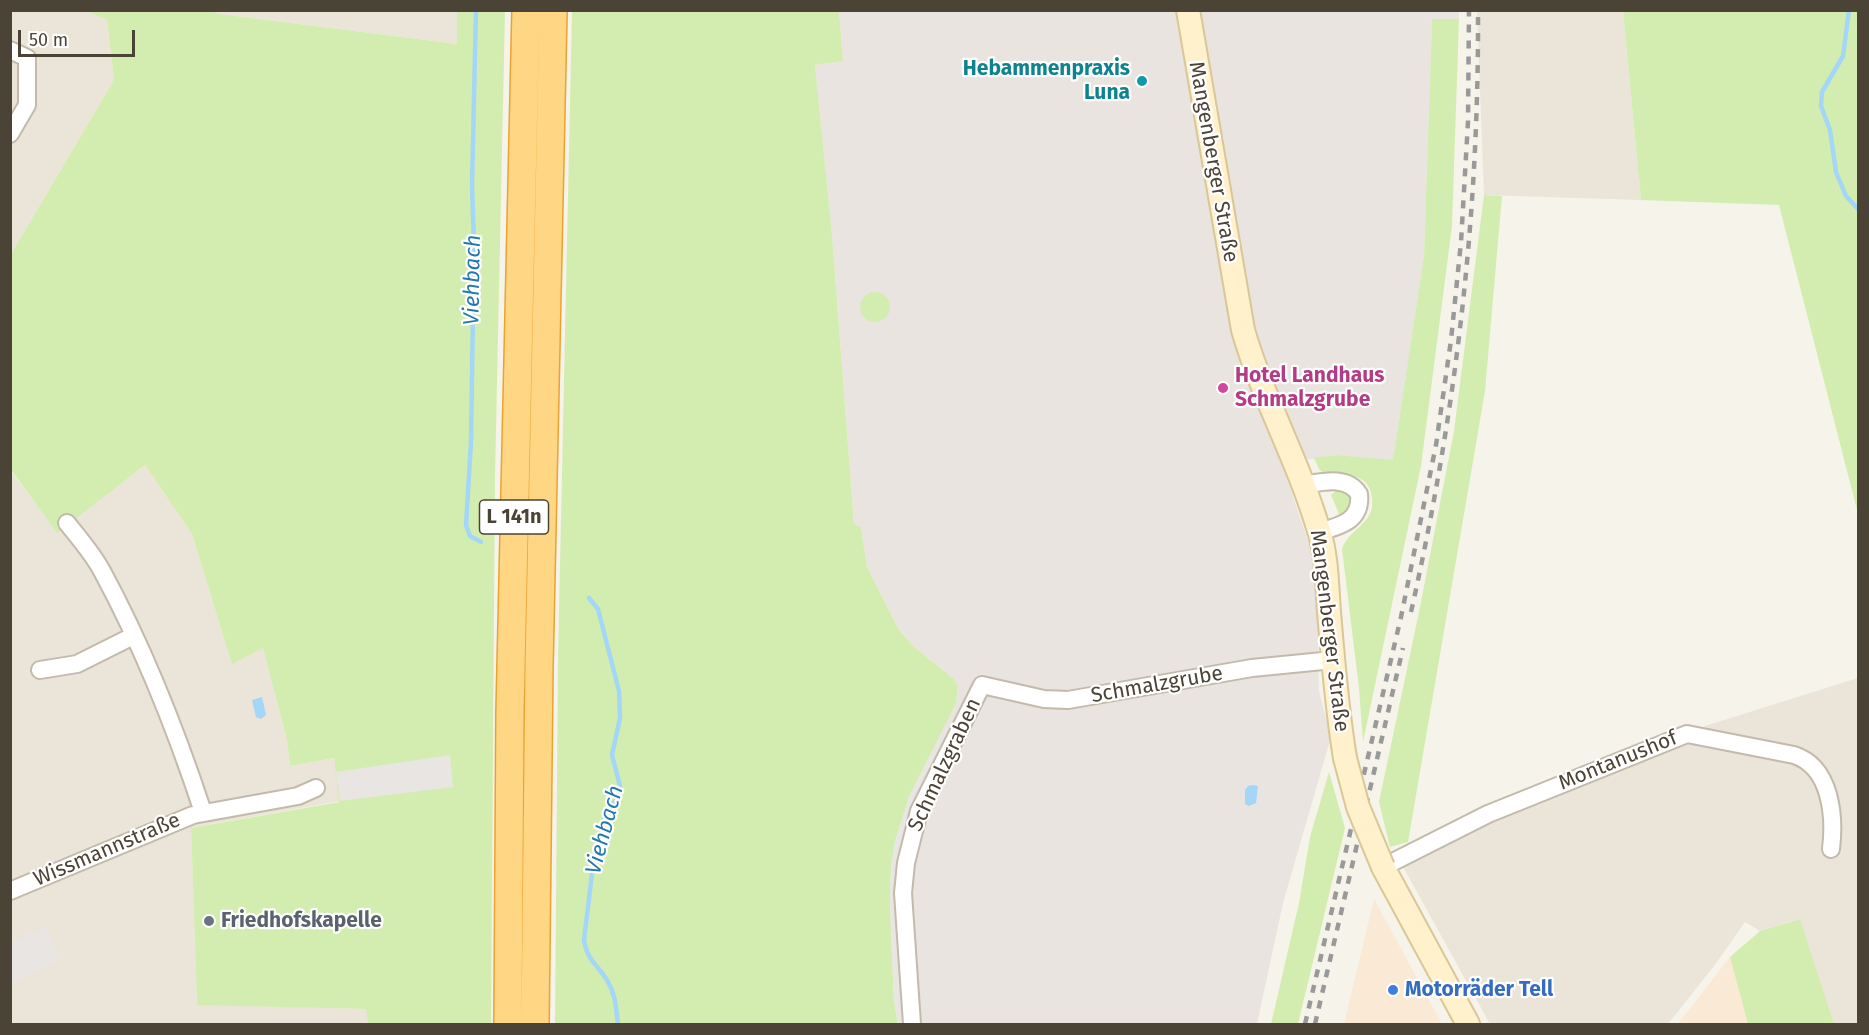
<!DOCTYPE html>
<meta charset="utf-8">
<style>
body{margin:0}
#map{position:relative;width:1869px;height:1035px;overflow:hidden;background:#f6f3eb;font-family:"Fira Sans",sans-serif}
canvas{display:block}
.frame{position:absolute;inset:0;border:12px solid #4c4337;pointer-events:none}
.scale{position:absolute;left:18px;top:30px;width:117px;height:27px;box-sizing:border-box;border:3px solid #4c4337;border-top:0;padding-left:8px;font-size:18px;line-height:21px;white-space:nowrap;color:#4c4337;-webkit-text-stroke:4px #fff;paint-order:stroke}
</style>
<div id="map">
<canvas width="1869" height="1035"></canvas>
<div class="frame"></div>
<div class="scale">50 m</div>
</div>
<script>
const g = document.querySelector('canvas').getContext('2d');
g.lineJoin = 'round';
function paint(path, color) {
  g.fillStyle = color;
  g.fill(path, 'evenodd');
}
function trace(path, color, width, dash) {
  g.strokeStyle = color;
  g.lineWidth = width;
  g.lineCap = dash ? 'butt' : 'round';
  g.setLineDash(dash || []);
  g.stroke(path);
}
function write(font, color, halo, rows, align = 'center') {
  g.font = font + ' "Fira Sans",sans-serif';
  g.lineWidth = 4.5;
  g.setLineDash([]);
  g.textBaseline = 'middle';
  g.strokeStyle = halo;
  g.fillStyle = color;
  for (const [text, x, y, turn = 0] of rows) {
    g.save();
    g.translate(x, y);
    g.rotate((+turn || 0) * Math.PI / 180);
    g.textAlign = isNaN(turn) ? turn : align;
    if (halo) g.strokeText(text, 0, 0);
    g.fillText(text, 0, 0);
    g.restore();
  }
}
const residential = new Path2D(`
 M11,11h75l21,9 7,60 -103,174z
 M211,11h246v33l-237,-30z
 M1477,11h146l18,189 -157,-5z
 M145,465l47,69 40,129 31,-16 24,93 3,26 44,-8 6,43 -149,27 6,176 170,5 1,15h-357l-1,-554 47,62z
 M1858,678v346h-24l-35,-105 -39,12 -15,-9 -28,40 -49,62h-178l-88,-159 86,-45 201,-78 16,-16z`);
const commercial = new Path2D(`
 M1374,899l68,125h-98z
 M1730,957l18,67h-70z`);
const industrial = new Path2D(`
 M839,11h620v8h-27l-8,238 -31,204 -57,-6 -54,9 30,89 6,76 1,62 12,46 -48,166 -26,121h-359l-8,-119 19,-108 47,-93 2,-18 -4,-7 -40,-32 -15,-17 -32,-63 -6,-40 -7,-3 -22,-289 -17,-170 28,-4z`);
const green = new Path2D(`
 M86,11h125l9,3 237,30v-33h48l-10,464 -4,549h-123l-2,-15 -169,-4 -6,-177 148,-26 -5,-44 -44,8 -3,-26 -24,-92 -31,16 -40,-130 -47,-69 -88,68 -46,-63v-216l103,-174 -7,-60z
 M572,11h267l4,50 -28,4 17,170 22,289 7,3 6,40 32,63 15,17 40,32 4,7 -2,18 -47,93 -14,45 -4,26 -1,37 4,95 4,24h-343l3,-366z
 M1623,11h235v503l-79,-309 -138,-5z
 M1432,19h27l-7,207 -31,240 -58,276 -4,-54 -17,-139c4,-13 15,-18 24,-29 5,-6 7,-13 6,-22 -3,-28 -28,-21 -48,-24l-5,-5 -5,-11 22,-3 57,5 31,-204z
 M1484,195l18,1 -17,195 -77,451 -18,5 -11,-45 40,-190 35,-181z
 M860 307a15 15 0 1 1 30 0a15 15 0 1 1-30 0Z
 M1337,490c10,-1 14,4 16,13 -5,6 -6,11 -14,11l-8,-19z
 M1329,772l16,56 -47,196h-27l28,-121 11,-66z
 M1800,919l34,105h-86l-18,-67 30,-26z`);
const parking = new Path2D(`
 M947,721l7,4 -57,143 -1,49 7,107h-5l-4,-24 -4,-95 1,-37 4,-26 14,-45z
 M450,755l3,32 -113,14 -4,-29z
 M46,926l14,34 -49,23v-41z`);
const water = new Path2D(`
 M262,697l4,18 -5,4 -5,-2 -4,-17z
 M1253,785l5,1 -2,17 -7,3 -4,-2v-14l3,-4z`);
const stream = new Path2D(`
 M476,10l-4,176 2,58 -3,198 -5,83 4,11 11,6
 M1849,10l-6,46 -21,36 -1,14 9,24 6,42 10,24 12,13
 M589,598l9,11 21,82 1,27 -8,37 8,31 -2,12 -12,13 -12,46 -10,83c4,23 14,24 24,42 8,13 8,28 10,42`);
const minor = new Path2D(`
 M10,50l17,8v47l-17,29
 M1303,485c19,-3 44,-10 56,9 3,27 -19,32 -40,38
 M67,523c12,15 26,31 35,48 40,74 75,162 101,241
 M40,670l37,-6 56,-28
 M1383,867l105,-53 199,-80 107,21c37,12 41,61 37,94
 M10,891l183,-76 105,-19 18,-8
 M912,1024l-9,-131 3,-30 13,-52 63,-126 62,14 24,1 184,-32 81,-8`);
const secondary = new Path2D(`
 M1188,10l55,320c20,69 56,132 76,201 8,26 8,55 10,81 4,49 8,98 16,146
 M1383,867l85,157`);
const trunk = new Path2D(`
 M508,1024l2,-311 16,-703
 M535,1024l4,-359 14,-655`);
const rail = new Path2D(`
 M1411,612c45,-200 68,-396 67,-602
 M1305,1024l96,-407 35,-172 15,-105 10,-98 7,-120 1,-112
 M1315,1024l88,-376`);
const secondaryBridge = new Path2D(`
 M1345,758l13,49 25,60`);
const markers = [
 [1142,81,6,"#0f9aa8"],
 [1223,388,6,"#d1479c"],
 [209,921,6,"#6b7280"],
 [1393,990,6,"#3f7fe0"]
];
const shields = [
 [514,517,69]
];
const shieldNames = [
 ["L 141n",514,517]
];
const cultureNames = [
 ["Hebammenpraxis",1130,69],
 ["Luna",1130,93]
];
const streetNames = [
 ["Mangenberger Straße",1213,162,80],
 ["Mangenberger Straße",1329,631,83],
 ["Schmalzgrube",1157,685,-10],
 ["Montanushof",1618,761,-22],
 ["Schmalzgraben",945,765,-65],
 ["Wissmannstraße",107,850,-23]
];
const hotelNames = [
 ["Hotel Landhaus",1235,376],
 ["Schmalzgrube",1235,400]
];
const worshipNames = [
 ["Friedhofskapelle",221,921]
];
const shopNames = [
 ["Motorräder Tell",1405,990]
];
const waterNames = [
 ["Viehbach",473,280,-89],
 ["Viehbach",605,830,-75]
];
paint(residential, '#ebe4d8');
paint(commercial, '#f9e9d5');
paint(industrial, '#e9e4df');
paint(green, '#d3edb0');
paint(parking, '#e8e5e2');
paint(water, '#a3d6f7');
trace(stream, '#a3d6f7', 4.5);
trace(minor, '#c3baac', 20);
trace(secondary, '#dac797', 26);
trace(trunk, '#eba230', 30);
trace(minor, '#fff', 16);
trace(secondary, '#fff1cc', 22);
trace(trunk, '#ffd684', 27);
trace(rail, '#999', 4.5, [8, 8]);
trace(secondaryBridge, '#dac797', 26, []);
trace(secondaryBridge, '#fff1cc', 22);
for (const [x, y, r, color] of markers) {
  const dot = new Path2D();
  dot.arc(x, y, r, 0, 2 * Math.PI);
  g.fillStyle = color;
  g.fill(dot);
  trace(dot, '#fff', 2);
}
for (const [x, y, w] of shields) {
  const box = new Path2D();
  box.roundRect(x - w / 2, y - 17, w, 34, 4.5);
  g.fillStyle = '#fff';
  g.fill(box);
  trace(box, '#4c4337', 1.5);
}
write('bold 20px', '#4c4337', null, shieldNames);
write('bold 21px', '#0d838f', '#fff', cultureNames, 'right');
write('21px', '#4c4337', '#fff', streetNames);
write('bold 21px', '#b23c85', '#fff', hotelNames, 'left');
write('bold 21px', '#5b616d', '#fff', worshipNames, 'left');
write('bold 21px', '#366cbe', '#fff', shopNames, 'left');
write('italic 22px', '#2378b1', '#fff', waterNames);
</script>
